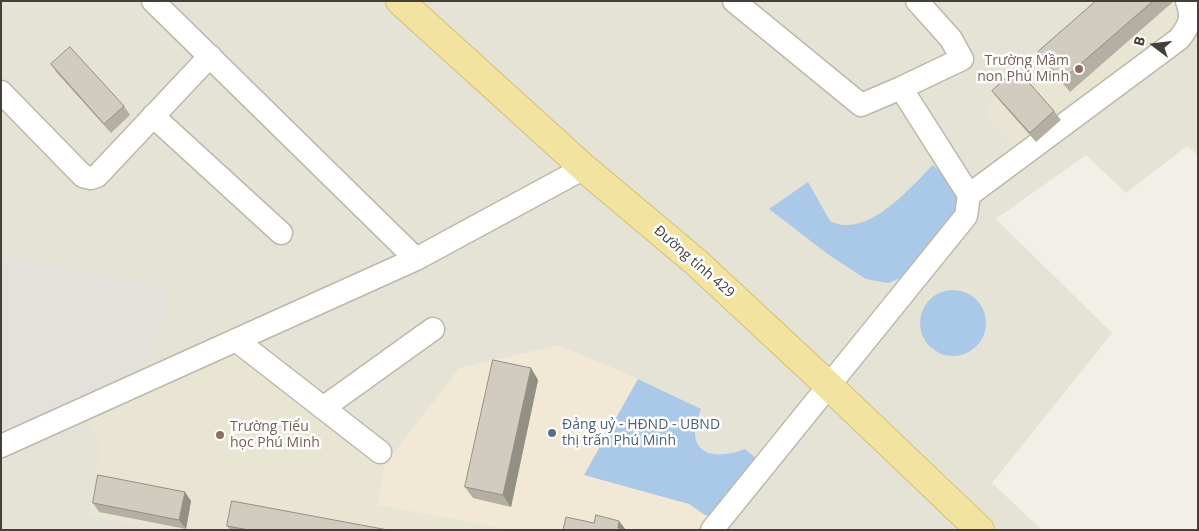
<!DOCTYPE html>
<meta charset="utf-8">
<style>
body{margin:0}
#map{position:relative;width:1199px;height:531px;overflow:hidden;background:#f1efe7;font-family:"Open Sans",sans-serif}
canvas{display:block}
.frame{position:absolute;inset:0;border:2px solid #444037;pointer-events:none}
.north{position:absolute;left:1129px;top:20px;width:50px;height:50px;-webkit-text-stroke:4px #fff;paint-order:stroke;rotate:285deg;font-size:14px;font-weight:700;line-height:20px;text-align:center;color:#444037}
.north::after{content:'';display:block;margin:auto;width:18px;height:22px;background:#444037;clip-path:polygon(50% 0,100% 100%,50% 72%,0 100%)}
</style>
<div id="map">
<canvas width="1199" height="531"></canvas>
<div class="frame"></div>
<div class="north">B</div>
</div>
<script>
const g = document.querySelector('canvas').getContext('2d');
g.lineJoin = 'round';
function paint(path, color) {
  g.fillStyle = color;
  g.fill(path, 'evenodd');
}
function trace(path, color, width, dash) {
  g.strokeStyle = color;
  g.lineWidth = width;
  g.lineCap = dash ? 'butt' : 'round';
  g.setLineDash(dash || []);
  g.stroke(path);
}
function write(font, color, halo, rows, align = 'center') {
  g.font = font + ' "Open Sans",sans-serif';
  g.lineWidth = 5;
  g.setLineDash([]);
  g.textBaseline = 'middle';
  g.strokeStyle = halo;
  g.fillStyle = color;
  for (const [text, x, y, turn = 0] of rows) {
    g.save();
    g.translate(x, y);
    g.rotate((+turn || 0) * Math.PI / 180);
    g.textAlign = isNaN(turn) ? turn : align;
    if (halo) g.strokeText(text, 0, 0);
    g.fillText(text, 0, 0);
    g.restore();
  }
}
const residential = new Path2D(`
 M1,1h1197v154l-11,-9 -61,47 -40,-38 -90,64 116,114 -120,150 50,47h-1041v-99l142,-58 25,-84 -167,-34z`);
const commercial = new Path2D(`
 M559,345l73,31 69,33 -5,17 -1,13 6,10 11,5h19l14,-5 -35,67 -12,14h-188l-133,-25 8,-41 74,-96z`);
const industrial = new Path2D(`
 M1,255l168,34 -26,84 -142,58z`);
const education = new Path2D(`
 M1108,1h70l3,26 -159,127 -40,-42z
 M233,350l152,114 -7,41 132,25h-343l-79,-14 12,-67 -13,-28z`);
const water = new Path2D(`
 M933,165l29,29 -1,14 -58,69 -15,6 -22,-4 -37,-24 -60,-46 39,-27 22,39c4,2 10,4 15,4 32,2 67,-39 88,-60z
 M920 323a33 33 0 1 1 66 0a33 33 0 1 1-66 0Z
 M638,379l63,30c-3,9 -8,22 -5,31 6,20 34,15 49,9l13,11 -48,56 -5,-1 -16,-11 -105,-29z`);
const minor = new Path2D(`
 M153,1l263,258
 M734,1l127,104 40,-17 61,-29 -11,-20 -34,-38
 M1,92l82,84 8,2 6,-2 113,-120
 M153,116l128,117
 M969,195l210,-156c11,-14 14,-21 8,-38
 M236,340l144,112
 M323,408l110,-79
 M1,446l415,-187 168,-91
 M712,530l254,-314 3,-21 -68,-107`);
const major = new Path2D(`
 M400,1l184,167 113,95 131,122 152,145`);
const wall = new Path2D(`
 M1096,1h78l-104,91 -24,-29 -8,-11z
 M51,64l73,42 6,9 -19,18 -54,-60z
 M992,91l62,20 7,9 -25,22 -37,-42z
 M531,368l7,12 -27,127 -38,-9 -8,-11z
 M185,492l6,9 -5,28 -87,-17 -6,-9z
 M227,526l161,4h-158z`);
const shadedWall = new Path2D(`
 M531,368l7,12 -27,127 -8,-12z
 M185,492l6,9 -5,28 -7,-9z
 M619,521l7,9 -8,-2z`);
const building = new Path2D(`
 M1096,1h57l-91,79 -24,-28z
 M70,47l54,59 -20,18 -53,-60z
 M1017,69l37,42 -24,22 -38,-42z
 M493,360l38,8 -28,127 -38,-8z
 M98,475l87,17 -6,28 -86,-17z
 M232,501l156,29h-139l-22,-4z
 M596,515l23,6 -1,7 6,2h-61l3,-13 28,6z`);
const markers = [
 [1079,69,5,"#8d6e63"],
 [552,433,5,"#5c6f8a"],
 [220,435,5,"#8d6e63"]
];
const educationNames = [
 ["Trường Mầm",1069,61],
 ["non Phú Minh",1069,77],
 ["Trường Tiểu",230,427,"left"],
 ["học Phú Minh",230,443,"left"]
];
const streetNames = [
 ["Đường tỉnh 429",694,262,41]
];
const serviceNames = [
 ["Đảng uỷ - HĐND - UBND",562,425],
 ["thị trấn Phú Minh",562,441]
];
paint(residential, '#e5e2d6');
paint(commercial, '#f1e8d5');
paint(industrial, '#e4e1dc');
paint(education, '#e9e5d3');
paint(water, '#aac8e7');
trace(minor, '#bcb8ab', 25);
trace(major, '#d5c272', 30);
trace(minor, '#fff', 22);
trace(major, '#f2e3a0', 28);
paint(wall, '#b5afa3');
paint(shadedWall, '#938f85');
paint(building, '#d2ccbe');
trace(building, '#938f85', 1);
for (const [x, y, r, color] of markers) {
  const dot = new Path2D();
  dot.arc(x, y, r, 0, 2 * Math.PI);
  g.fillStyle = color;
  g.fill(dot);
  trace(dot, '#fff', 2);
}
write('14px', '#785e54', '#fff', educationNames, 'right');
write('14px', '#444037', '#fff', streetNames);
write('14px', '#4e5e75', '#fff', serviceNames, 'left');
</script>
